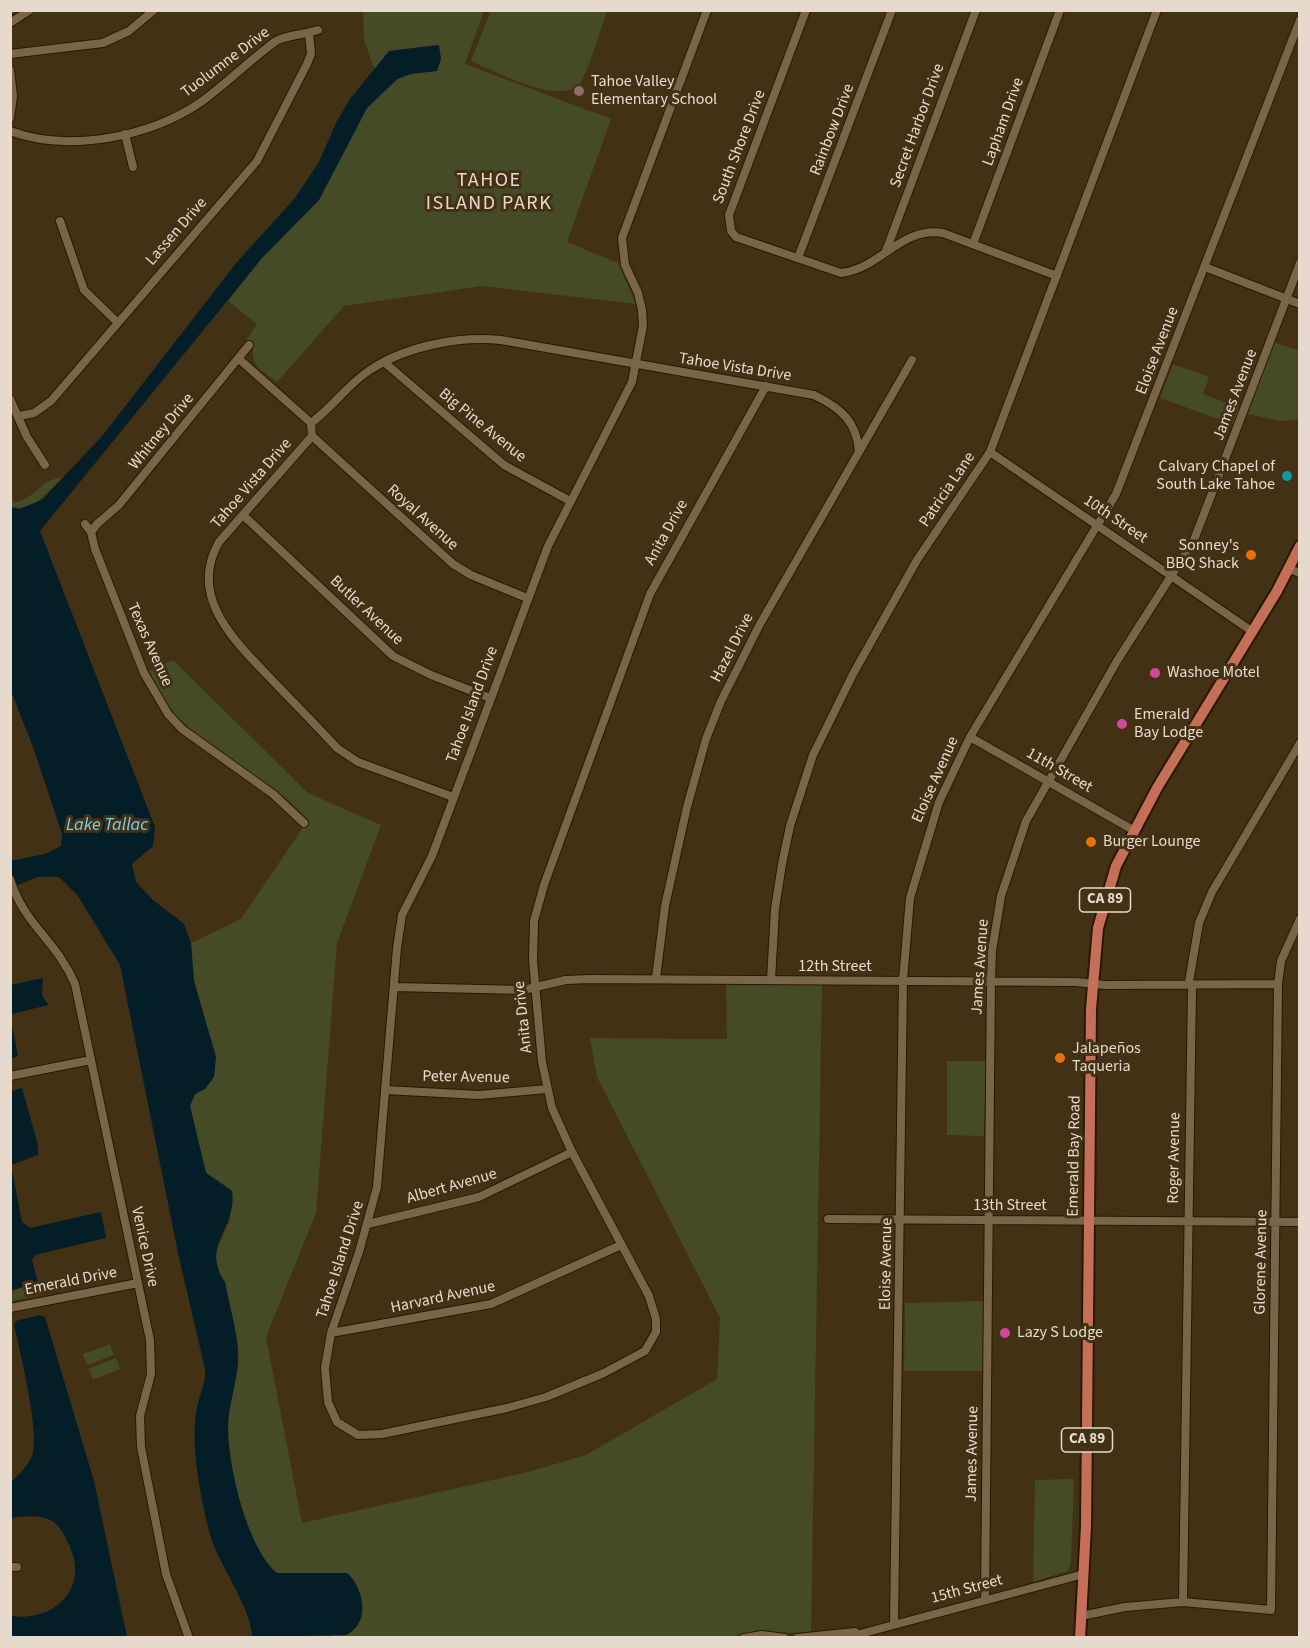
<!DOCTYPE html>
<meta charset="utf-8">
<style>
body{margin:0}
#map{position:relative;width:1310px;height:1648px;overflow:hidden;background:#433116;font-family:"Source Sans 3",sans-serif}
canvas{display:block}
.frame{position:absolute;inset:0;border:12px solid #e5dacb;pointer-events:none}
</style>
<div id="map">
<canvas width="1310" height="1648"></canvas>
<div class="frame"></div>
</div>
<script>
const g = document.querySelector('canvas').getContext('2d');
g.lineJoin = 'round';
function paint(path, color) {
  g.fillStyle = color;
  g.fill(path, 'evenodd');
}
function trace(path, color, width, dash) {
  g.strokeStyle = color;
  g.lineWidth = width;
  g.lineCap = dash ? 'butt' : 'round';
  g.setLineDash(dash || []);
  g.stroke(path);
}
function write(font, color, halo, rows, align = 'center') {
  g.font = font + ' "Source Sans 3",sans-serif';
  g.lineWidth = 6;
  g.setLineDash([]);
  g.textBaseline = 'middle';
  g.strokeStyle = halo;
  g.fillStyle = color;
  for (const [text, x, y, turn = 0] of rows) {
    g.save();
    g.translate(x, y);
    g.rotate((+turn || 0) * Math.PI / 180);
    g.textAlign = isNaN(turn) ? turn : align;
    if (halo) g.strokeText(text, 0, 0);
    g.fillText(text, 0, 0);
    g.restore();
  }
}
const green = new Path2D(`
 M491,10h116v1c-5,13 -20,66 -28,73 -21,22 -83,-13 -108,-23z
 M363,11h121l-19,53 146,55 -44,123 51,21 18,41 -154,-18 -138,20 -67,76c-16,-13 -26,-14 -24,-36l-7,-6 11,-16 -29,-23 34,-43 57,-58 48,-92 30,-28 44,-21 -3,-14 -49,6 -14,20 -11,-31z
 M1274,342l25,9v68l-18,2 -33,-7z
 M1173,364l36,13 -6,17 38,14 -6,17 -75,-27z
 M62,477c-14,15 -29,35 -51,30l-1,-10 5,5c18,-1 23,-21 47,-25z
 M173,660l135,133 73,32 -44,118 -21,270 -50,124 36,186 226,-51 58,-17 131,-76 3,-61 -123,-241 -7,-39 137,1 -1,-56 96,2 -11,647c-28,3 -54,-5 -80,6l-402,-1 33,-18c-1,-17 -1,-34 -15,-46h-70c-30,-25 -49,-107 -49,-145 0,-26 12,-52 10,-78 -2,-22 -9,-45 -13,-68l-6,-9 -4,-19 15,-34 -5,-35 -19,-12 -16,-67 5,-12 10,-5 11,-32 -22,-76 -3,-38 50,-24 67,-99c-38,-43 -94,-64 -133,-106 -11,-12 -18,-28 -26,-43z
 M947,1061h39l-2,75 -37,-1z
 M38,1282l4,13 -31,6v-10z
 M985,1301l-1,70h-80l1,-68z
 M110,1344l4,11 -27,10 -4,-11z
 M116,1358l4,11 -27,11 -4,-11z
 M1074,1479l-3,83 -3,9 -35,11 2,-102z`);
const water = new Path2D(`
 M439,45l2,14 -4,12 -26,3 -14,5 -30,29 -48,92 -57,58 -222,273 115,296 -2,19 -21,18 4,18 17,18 31,24 7,19 3,38 22,76 -2,20 -9,12 -10,5 -5,12 16,67 26,18c6,37 -32,53 -7,91 4,22 11,45 13,68 2,26 -10,52 -10,78 0,38 19,120 49,145h70c18,16 23,51 -1,62l-94,2c-1,-33 -36,-73 -44,-110 -8,-36 -17,-77 -12,-114 2,-16 10,-28 9,-44l-27,-116 -58,-288 -42,-69 -19,-19h-22l-26,11 -1,-27 35,-7 16,-8 1,-12 -29,-87 -22,-56v-184l8,2 23,-9 61,-65 134,-173 58,-64 24,-36 17,-39 14,-24 39,-48z
 M43,978l-1,17 6,10 -36,9 -1,4v-33z
 M11,1020l7,36 -7,3h-1z
 M22,1088l16,57v10l-27,10 11,57 8,6 71,-16 5,26 -71,17 -3,5 6,22 -27,9v-200z
 M39,1315l6,2 49,164 33,156h-116v-21c42,6 78,-26 59,-69 -4,-8 -8,-18 -15,-24 -11,-9 -30,-7 -44,-5v-36c9,-8 18,-17 22,-29 6,-23 -13,-102 -19,-128l2,-4z`);
const minor = new Path2D(`
 M707,10l-85,228 3,27 13,28 4,17 1,16 -11,56 -84,164 -116,310 -30,59 -5,33 -20,239 -18,65 -28,81 -6,35 3,34 9,20 21,13 24,-1 125,-26 39,-11 58,-24 41,-22 11,-19v-13l-7,-23 -77,-144 -20,-44 -10,-46 -9,-102 1,-39 10,-36 106,-291 116,-208
 M806,10l-77,205 2,16 5,6 105,36c39,-4 60,-47 102,-40l114,43
 M10,23l20,-13
 M10,54l93,-11 26,-12 25,-21
 M10,70l3,26 -3,22
 M10,131c59,22 140,6 191,-29 26,-19 49,-42 75,-61 14,-7 28,-6 42,-11
 M125,134l8,33
 M60,221l24,69 33,32
 M973,244l87,-234
 M886,251l90,-241
 M798,258l94,-248
 M1205,267l95,37
 M239,359l72,64
 M384,362l120,103 66,36
 M10,399l17,38 18,28
 M19,416l15,-3 17,-12 206,-240 50,-97 4,-10 -2,-21
 M312,436l141,128 18,11 56,23
 M990,452l263,180
 M243,515l150,141 38,19 59,23
 M85,524l6,8 4,17 49,124 24,41 14,15 91,65 31,29
 M91,532l6,-8 22,-19 130,-160
 M1289,569l11,4
 M970,737l163,93
 M453,797l-95,-35 -21,-14c-21,-23 -43,-45 -64,-67 -37,-39 -86,-83 -54,-139l93,-106 -1,-13c22,-16 37,-39 59,-53 36,-24 89,-34 131,-30l313,55c27,13 43,27 45,57
 M10,879c14,46 47,62 65,105l75,356 1,34 -11,42 1,31 25,127 23,64
 M656,978l9,-72 22,-99 19,-68 15,-38 39,-77 152,-264
 M771,980l4,-71 7,-45 8,-38 23,-71 40,-81 64,-114 73,-108 167,-442
 M394,987l129,3 43,-10 24,-1 486,3 29,3 173,-1
 M10,1076l81,-16
 M385,1090l94,5 68,-6
 M828,1219l472,3
 M368,1224l111,-27 93,-45
 M10,1308l128,-25
 M331,1333l160,-29 130,-59
 M10,1567h7
 M985,1599l6,-618 1,-30 9,-55 25,-75 91,-160 77,-121 106,-277
 M1183,1602l9,-615 -3,-5 10,-59 13,-31 88,-149
 M1081,1616l44,-9 58,-5 88,8 7,-626 3,-23 19,-42
 M894,1624l9,-644 7,-82 29,-96 31,-65 146,-243 184,-474
 M744,1638l18,-3 23,3
 M797,1638l58,-6
 M845,1638l239,-64`);
const major = new Path2D(`
 M1080,1638l6,-112 5,-517 7,-81 18,-62 41,-78 120,-197 23,-45`);
const markers = [
 [579,91,6,"#8d6e63"],
 [1287,476,6,"#0f9aa8"],
 [1251,555,6,"#e8710a"],
 [1155,673,6,"#d1479c"],
 [1122,724,6,"#d1479c"],
 [1091,842,6,"#e8710a"],
 [1060,1058,6,"#e8710a"],
 [1005,1333,6,"#d1479c"]
];
const shields = [
 [1105,900,51],
 [1087,1440,51]
];
const shieldNames = [
 ["CA 89",1105,900],
 ["CA 89",1087,1440]
];
const streetNames = [
 ["Tuolumne Drive",226,63,-37],
 ["Lapham Drive",1004,122,-70],
 ["Secret Harbor Drive",918,126,-70],
 ["Rainbow Drive",833,130,-69],
 ["South Shore Drive",740,147,-69],
 ["Lassen Drive",177,232,-49],
 ["Eloise Avenue",1158,351,-69],
 ["Tahoe Vista Drive",735,368,9],
 ["James Avenue",1236,395,-69],
 ["Big Pine Avenue",482,426,39],
 ["Whitney Drive",162,432,-51],
 ["Tahoe Vista Drive",252,484,-49],
 ["Patricia Lane",948,490,-56],
 ["Royal Avenue",422,518,42],
 ["10th Street",1115,520,34],
 ["Anita Drive",667,533,-61],
 ["Butler Avenue",366,611,43],
 ["Texas Avenue",149,645,66],
 ["Hazel Drive",733,648,-63],
 ["Tahoe Island Drive",473,705,-70],
 ["11th Street",1059,771,30],
 ["Eloise Avenue",936,780,-66],
 ["12th Street",835,967],
 ["James Avenue",981,967,-86],
 ["Anita Drive",524,1017,-96],
 ["Peter Avenue",466,1078,1],
 ["Emerald Bay Road",1075,1156,-89],
 ["Roger Avenue",1175,1158,-89],
 ["Albert Avenue",452,1187,-16],
 ["13th Street",1010,1206],
 ["Venice Drive",144,1247,78],
 ["Tahoe Island Drive",341,1260,-72],
 ["Glorene Avenue",1262,1262,-89],
 ["Eloise Avenue",887,1264,-89],
 ["Emerald Drive",71,1282,-11],
 ["Harvard Avenue",443,1298,-12],
 ["James Avenue",973,1454,-89],
 ["15th Street",967,1590,-15]
];
const poiNames = [
 ["Tahoe Valley",591,82],
 ["Elementary School",591,100],
 ["Calvary Chapel of",1275,467,"right"],
 ["South Lake Tahoe",1275,485,"right"],
 ["Sonney's",1239,546,"right"],
 ["BBQ Shack",1239,564,"right"],
 ["Washoe Motel",1167,673],
 ["Emerald",1134,715],
 ["Bay Lodge",1134,733],
 ["Burger Lounge",1103,842],
 ["Jalapeños",1072,1049],
 ["Taqueria",1072,1067],
 ["Lazy S Lodge",1017,1333]
];
const waterNames = [
 ["Lake Tallac",107,826]
];
const quarterNames = [
 ["TAHOE",489,182],
 ["ISLAND PARK",489,205]
];
paint(green, '#454a27');
paint(water, '#041e27');
trace(minor, '#291900', 10);
trace(major, '#291900', 14);
trace(minor, '#79664a', 8);
trace(major, '#c56e58', 10);
for (const [x, y, r, color] of markers) {
  const dot = new Path2D();
  dot.arc(x, y, r, 0, 2 * Math.PI);
  g.fillStyle = color;
  g.fill(dot);
  trace(dot, '#433116', 2);
}
for (const [x, y, w] of shields) {
  const box = new Path2D();
  box.roundRect(x - w / 2, y - 12, w, 24, 4.5);
  g.fillStyle = '#433116';
  g.fill(box);
  trace(box, '#e5dacb', 1.5);
}
write('bold 15px', '#e5dacb', null, shieldNames);
write('16px', '#e5dacb', '#433116', streetNames);
write('16px', '#e5dacb', '#433116', poiNames, 'left');
write('italic 18px', '#7ccdeb', '#433116', waterNames);
g.letterSpacing = '1.5px';
write('20px', '#e5dacb', '#433116', quarterNames);
g.letterSpacing = '0px';
</script>
